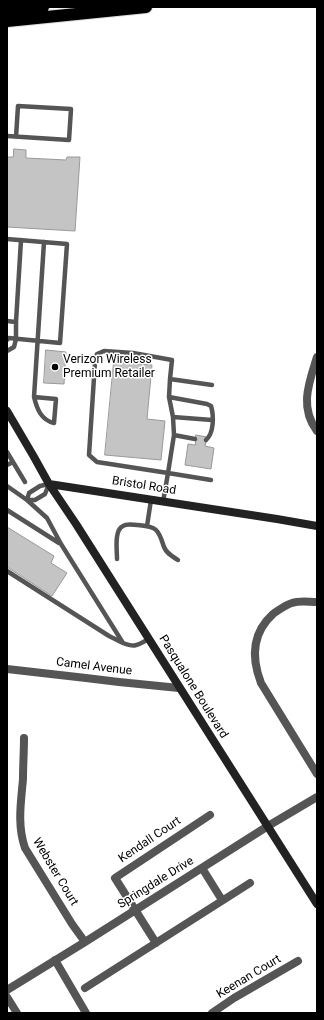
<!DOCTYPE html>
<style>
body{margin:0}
#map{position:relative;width:324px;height:1020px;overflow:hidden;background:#fff;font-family:Roboto,sans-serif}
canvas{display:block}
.frame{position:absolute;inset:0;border:8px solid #000;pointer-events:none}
</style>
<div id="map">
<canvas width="324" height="1020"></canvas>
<div class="frame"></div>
</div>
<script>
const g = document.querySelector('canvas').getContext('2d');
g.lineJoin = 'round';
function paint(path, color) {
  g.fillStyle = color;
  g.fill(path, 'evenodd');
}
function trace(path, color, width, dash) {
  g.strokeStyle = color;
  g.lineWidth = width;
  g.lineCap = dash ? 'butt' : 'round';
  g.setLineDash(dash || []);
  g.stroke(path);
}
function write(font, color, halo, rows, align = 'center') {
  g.font = font + ' Roboto,sans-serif';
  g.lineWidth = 3;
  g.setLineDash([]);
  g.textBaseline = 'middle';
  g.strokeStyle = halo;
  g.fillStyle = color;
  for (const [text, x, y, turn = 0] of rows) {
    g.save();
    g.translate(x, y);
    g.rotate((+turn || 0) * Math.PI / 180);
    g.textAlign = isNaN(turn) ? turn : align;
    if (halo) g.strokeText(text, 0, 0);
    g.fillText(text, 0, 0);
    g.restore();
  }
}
const building = new Path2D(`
 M14,149l12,1v8l40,2 1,-3h13l-5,74 -68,-4v-70h6z
 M46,350l20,2 -2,32 -20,-1z
 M114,362l38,3 -5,54 18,2 -4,39 -56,-5z
 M196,435l11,2 -2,9 9,2 -3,21 -26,-4 3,-21 7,1z
 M7,527l47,29 -3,7 16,10 -15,23 -45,-29z`);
const lane = new Path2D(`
 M7,136l62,4 2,-31 -53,-3 -2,31
 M7,239l60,5 -7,99 -51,-5 -2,2
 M7,321l9,1v17l-2,8 -7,4
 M16,322l5,-82
 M170,379l-1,18 4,20 39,3
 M34,397l22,2 -2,24c-13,-3 -17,-14 -20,-26l10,-155
 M169,397l38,7 4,2c3,10 3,27 -5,34
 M173,417l1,18 -6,38 -71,-11 -8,-7 6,-93 2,-8 7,-3 29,2 39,7 -2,19 42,6
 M174,435l21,4
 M7,452l6,10
 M7,465l6,-3 12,20
 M7,486l20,14 20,18 14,26 62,99c13,5 14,2 26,-4
 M27,500h8l10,-6 4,-10
 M27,500l2,-7 11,-7 9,-2
 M163,502l5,-29 43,7
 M7,510l52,33
 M147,526l4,-26
 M117,559c0,-9 -3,-29 6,-33 4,-3 11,-1 15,-1 6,1 14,1 18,5 5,5 6,12 8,17 3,7 8,9 14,13
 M7,571l102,65 14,7`);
const street = new Path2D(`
 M317,357c-8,26 -18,50 0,74
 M317,602c-8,0 -17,-2 -25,1 -7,2 -13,7 -19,11 -21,19 -22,43 -12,69l56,91
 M7,669l79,9 33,4 60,6
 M24,738c0,13 -1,27 -1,41 -2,23 -6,46 2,69l47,76 13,18
 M202,868l20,32
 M156,943l-41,-65 95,-63
 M55,960l31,53
 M85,988l165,-105
 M7,990l78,-48 183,-116 49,-29
 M7,997l10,16
 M212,1013l22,-15 64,-37`);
const secondary = new Path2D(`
 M7,411l27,46 15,27 27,40 241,380
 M49,484l228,35 40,7`);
const highway = new Path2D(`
 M7,11l36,-4
 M7,21l139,-14`);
const markers = [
 [55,367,4,"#000"]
];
const poiNames = [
 ["Verizon Wireless",63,360],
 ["Premium Retailer",63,374]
];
const streetNames = [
 ["Bristol Road",144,486,9],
 ["Camel Avenue",94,667,7],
 ["Pasqualone Boulevard",193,687,58],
 ["Kendall Court",150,840,-34],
 ["Webster Court",55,872,59],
 ["Springdale Drive",156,883,-32],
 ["Keenan Court",249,977,-31]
];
paint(building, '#c4c4c4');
trace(building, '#999', 1);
trace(highway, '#dbdbdb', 14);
trace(lane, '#555', 4.5);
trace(street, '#555', 8);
trace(secondary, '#222', 8);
trace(highway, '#000', 12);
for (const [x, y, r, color] of markers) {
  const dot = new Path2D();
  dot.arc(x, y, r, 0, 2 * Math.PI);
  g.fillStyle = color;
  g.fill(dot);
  trace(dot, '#fff', 1.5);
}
write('12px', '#000', '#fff', poiNames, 'left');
write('12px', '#000', '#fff', streetNames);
</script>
